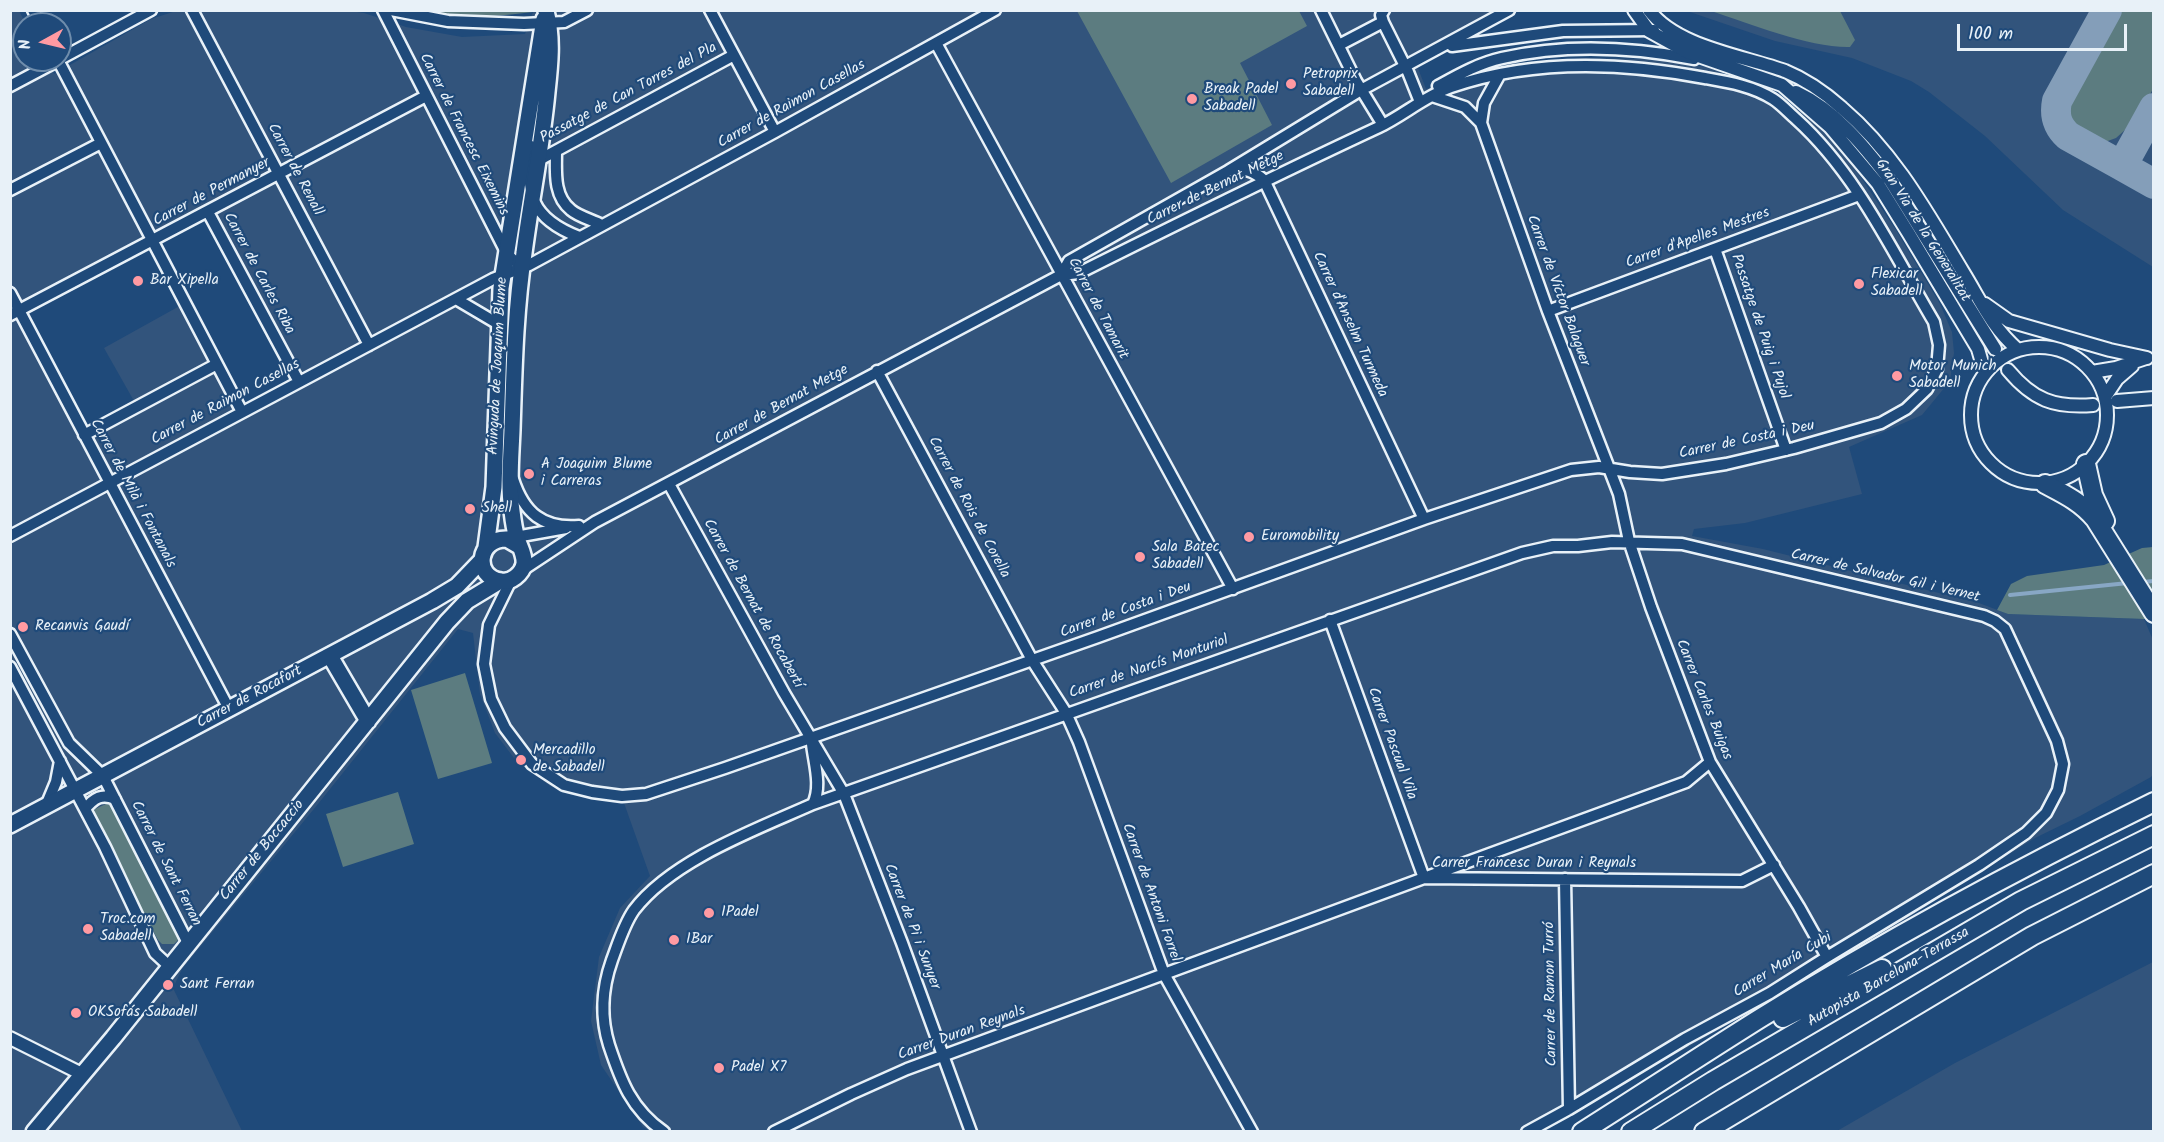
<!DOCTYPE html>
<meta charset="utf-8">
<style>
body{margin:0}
#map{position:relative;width:2164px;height:1142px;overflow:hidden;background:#1f4a7a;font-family:Kalam,sans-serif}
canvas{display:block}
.frame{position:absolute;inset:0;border:12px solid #e8f1f8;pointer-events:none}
.north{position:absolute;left:12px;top:12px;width:60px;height:60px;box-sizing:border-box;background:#1f4a7a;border:2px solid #6f8dac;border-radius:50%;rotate:262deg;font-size:16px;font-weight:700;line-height:24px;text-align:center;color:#e8f1f8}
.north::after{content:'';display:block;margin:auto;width:21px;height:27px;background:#ff9aa2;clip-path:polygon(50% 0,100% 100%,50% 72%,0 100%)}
.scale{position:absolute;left:1957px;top:24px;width:170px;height:27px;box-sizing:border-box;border:3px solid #e8f1f8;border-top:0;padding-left:8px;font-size:18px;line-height:21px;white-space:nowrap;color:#e8f1f8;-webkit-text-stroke:4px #1f4a7a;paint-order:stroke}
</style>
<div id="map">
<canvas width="2164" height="1142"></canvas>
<div class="frame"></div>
<div class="north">N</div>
<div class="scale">100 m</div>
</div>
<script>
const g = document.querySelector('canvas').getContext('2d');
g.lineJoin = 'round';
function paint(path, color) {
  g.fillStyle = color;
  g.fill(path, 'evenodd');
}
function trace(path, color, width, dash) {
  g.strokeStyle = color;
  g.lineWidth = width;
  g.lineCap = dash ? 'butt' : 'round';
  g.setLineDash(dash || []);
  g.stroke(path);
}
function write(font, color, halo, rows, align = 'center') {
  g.font = font + ' Kalam,sans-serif';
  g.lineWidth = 4.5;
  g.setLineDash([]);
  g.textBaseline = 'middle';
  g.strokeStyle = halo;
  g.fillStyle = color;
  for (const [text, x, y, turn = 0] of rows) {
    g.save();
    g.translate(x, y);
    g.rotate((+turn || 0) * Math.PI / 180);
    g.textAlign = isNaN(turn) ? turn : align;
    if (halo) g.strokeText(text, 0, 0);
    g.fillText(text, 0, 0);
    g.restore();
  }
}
const built = new Path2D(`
 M179,10l171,1 14,2 42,14 56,10 63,-3 8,-22 31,-2h956l-104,53 10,26 31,-11 42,-9 83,-11 67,1 58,8 67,27 33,21 39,40 50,75 44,74 12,28 2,21 -4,28 -28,34 -73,32 13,47 -117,29 -51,6 -2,7 71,13 216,54 29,11 136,5 9,21v134l-2,3 -71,39 -45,22 -204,128 -291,165h-890l-7,-4 -42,-62 -10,-44 8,-64 21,-49 30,-32 -26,-73 -44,-7 -30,-10 -33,-24 -22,-29 -15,-39 -7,-61 -15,-4 -140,175 -136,165 -9,19 69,143h-231l-1,-1120h9l7,13h-2v36h22l8,14 97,-55zM208,212l91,170 -57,30 -57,-109 -81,45 30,53 -46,23 -4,10 -64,-124z
 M1687,11h466v256l-90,-57 -78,-74 -56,-44 -18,-11 -59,-23 -77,-17z
 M2153,962v169h-316l118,-68z`);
const green = new Path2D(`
 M533,10v2c-39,5 -77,7 -115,-1z
 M1077,11h222l8,15 -67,37 32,62 -101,58z
 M1711,11h129l15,29 -5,7c-40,1 -99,-23 -139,-36z
 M2118,11h35v78l-19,33 -18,16 -11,4 -12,-4 -14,-9 -9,-12v-12l9,-25z
 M2153,547v70l-9,2 -136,-5 -11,-4 14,-26 16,-8 77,-11 38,-17z
 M465,673l27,90 -54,16 -27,-89z
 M398,792l16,52 -71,23 -17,-53z
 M106,804l6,1 67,126v8l-5,5h-12l-4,-4 -62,-118 -3,-7 2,-6z`);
const stream = new Path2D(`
 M2142,582l12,-1
 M2010,595l118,-12`);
const taxiway = new Path2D(`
 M2107,10l-50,91c-3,15 0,25 11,35l54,30
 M2154,108l-32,58 32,18`);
const tertiaryTunnel = new Path2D(`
 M1995,349l13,21
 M2093,405l24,-4`);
const minor = new Path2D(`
 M33,10l7,14
 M192,10l177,335
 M383,10l124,244 15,14
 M391,10l57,11 76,3 40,-2 23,-12
 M710,10l65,122
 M1321,10l35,71 27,44
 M1384,10l-3,5 2,7 25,50 12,30
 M936,43l297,546
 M1339,45l44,-23
 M1452,46l111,-15 91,-1
 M60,59l91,-49
 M58,60l184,352
 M10,86l49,-26
 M1438,86c20,-11 41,-23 64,-28 62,-14 130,-11 192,1
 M1432,96l33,11 16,16 67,188 71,183 10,47 22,66 59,155 89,145 28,50
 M1481,123l3,-20 16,-29
 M531,146c-5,48 -1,72 48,91
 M556,151c0,20 -3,45 15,59 8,7 22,10 31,15
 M539,160l195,-105
 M1231,170c15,-2 22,1 33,10l160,339
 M10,190l91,-47
 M208,212l91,170
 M1715,249l71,201
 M1061,275l8,-14 159,-90 133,-81 148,-80
 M10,293l219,416
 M456,299l44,26
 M1548,311l311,-116
 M10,315l416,-219
 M877,371l155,289 34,53 13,29 85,232 88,158
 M84,435l133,-71
 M513,479c11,34 30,50 66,47
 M669,484l115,209 60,101 58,149 69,189
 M10,536l483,-257 36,-14 246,-133 220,-122
 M510,538l56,-10
 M511,580l-22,45 -5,39 7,35 14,29 27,36 32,21 28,7 30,4 24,-2 79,-26 373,-131 326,-118 147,-49 28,-3 31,5 32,2 64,-10 68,-16 87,-25 25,-14 21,-20 10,-20 2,-24 -5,-23c-41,-69 -77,-148 -138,-203 -7,-6 -15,-15 -23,-20 -20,-13 -45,-17 -68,-21 -84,-16 -173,-19 -254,9 -26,9 -47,28 -72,40 -101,47 -200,96 -300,146l-18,2 -466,247 -74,49
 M1330,620l94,258 262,-96 24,-20
 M10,634l59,109 34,33 85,167
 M10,667l95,180 50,106 14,13
 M812,744c2,19 10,42 1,60
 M46,806l10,-24 4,-21
 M85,809c9,-11 17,-16 30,-10
 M1565,879l4,230
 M664,1132c-33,-23 -43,-51 -55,-87 -9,-29 -7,-57 3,-85 6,-16 12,-36 22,-50 38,-50 123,-81 179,-106l709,-251 31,-7h25l34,-4 70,2 302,72 11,5 10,8 52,112 6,23 -5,26 -12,23 -20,20 -47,32 -152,92 -57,36 -85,46 -116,70 -42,23
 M774,1132l77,-38 56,-25 517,-191 318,3 32,-16`);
const tertiary = new Path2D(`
 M1634,10l15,21 38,21 95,33 48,42 48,57 31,50 69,115 7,24
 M1649,10c27,37 95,46 136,61 22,9 39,21 57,37 53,45 86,106 121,164 19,31 28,54 55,78
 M1796,92c39,18 68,54 94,88l105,169
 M1985,304l24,17 101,29 37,8
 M1971 415a68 68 0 1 1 136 0a68 68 0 1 1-136 0Z
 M2008,370c25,30 46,38 85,35
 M2092,372l24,-4 30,-10
 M2105,397l12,-18 15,-13
 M2117,401l37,-3
 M10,1038l72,36`);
const secondary = new Path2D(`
 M519,546l-12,-7c-30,-1 -34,38 -6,42 10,2 21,-7 23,-17 1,-10 -5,-18 -7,-26 -3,-9 -4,-18 -5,-27 -4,-27 -1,-54 0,-81 2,-59 3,-118 12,-177 7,-54 18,-107 23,-161 3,-27 6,-54 -1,-81
 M486,547l8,-60 7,-199 43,-269
 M330,656l38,65
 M10,825l422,-224 25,-15 25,-26
 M34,1132l79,-94 334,-416 20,-21 33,-20`);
const motorway = new Path2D(`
 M2086,464l7,31 12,26
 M2045,484c19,10 36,18 50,35l59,94
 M1783,1018l99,-49
 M1582,1132c60,-38 118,-76 177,-113 127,-79 260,-151 395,-217
 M1631,1132l82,-51 308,-180 133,-66
 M1704,1132l328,-196 122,-62`);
const markers = [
 [1291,84,6,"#ff9aa2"],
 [1192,99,6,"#ff9aa2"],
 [138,281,6,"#ff9aa2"],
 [1859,284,6,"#ff9aa2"],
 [1897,376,6,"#ff9aa2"],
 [529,474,6,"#ff9aa2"],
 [470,509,6,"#ff9aa2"],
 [1249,537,6,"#ff9aa2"],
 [1140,557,6,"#ff9aa2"],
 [23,627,6,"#ff9aa2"],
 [521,760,6,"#ff9aa2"],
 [709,913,6,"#ff9aa2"],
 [88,929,6,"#ff9aa2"],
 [674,940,6,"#ff9aa2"],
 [168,985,6,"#ff9aa2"],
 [76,1013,6,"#ff9aa2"],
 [719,1068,6,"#ff9aa2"]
];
const poiNames = [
 ["Petroprix",1303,75],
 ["Sabadell",1303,92],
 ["Break Padel",1204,90],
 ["Sabadell",1204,107],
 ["Flexicar",1871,275],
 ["Sabadell",1871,292],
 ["Bar Xipella",150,281],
 ["Motor Munich",1909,367],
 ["Sabadell",1909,384],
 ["A Joaquim Blume",541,465],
 ["i Carreras",541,482],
 ["Shell",482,509],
 ["Euromobility",1261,537],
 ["Sala Batec",1152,548],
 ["Sabadell",1152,565],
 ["Recanvis Gaudí",35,627],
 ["Mercadillo",533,751],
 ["de Sabadell",533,768],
 ["IPadel",721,913],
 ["Troc.com",100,920],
 ["Sabadell",100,937],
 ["IBar",686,940],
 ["Sant Ferran",180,985],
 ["OKSofás Sabadell",88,1013],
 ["Padel X7",731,1068]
];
const streetNames = [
 ["Passatge de Can Torres del Pla",629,94,-28],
 ["Carrer de Raimon Casellas",792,105,-29],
 ["Carrer de Francesc Eixemins",463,135,63],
 ["Carrer de Renall",294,170,62],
 ["Carrer de Bernat Metge",1216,189,-26],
 ["Carrer de Permanyer",212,193,-28],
 ["Gran Via de la Generalitat",1922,231,58],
 ["Carrer d'Apelles Mestres",1698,239,-20],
 ["Carrer de Carles Riba",258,274,62],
 ["Carrer de Víctor Balaguer",1557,291,70],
 ["Carrer de Tamarit",1097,309,62],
 ["Carrer d'Anselm Turmeda",1349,325,65],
 ["Passatge de Puig i Pujol",1759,327,71],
 ["Avinguda de Joaquim Blume",499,366,-87],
 ["Carrer de Raimon Casellas",226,403,-28],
 ["Carrer de Bernat Metge",782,406,-29],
 ["Carrer de Costa i Deu",1747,441,-12],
 ["Carrer de Milà i Fontanals",132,494,62],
 ["Carrer de Rois de Corella",968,508,62],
 ["Carrer de Salvador Gil i Vernet",1885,577,13],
 ["Carrer de Bernat de Rocabertí",752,604,61],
 ["Carrer de Costa i Deu",1126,611,-20],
 ["Carrer de Narcís Monturiol",1149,668,-19],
 ["Carrer de Rocafort",250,698,-28],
 ["Carrer Carles Buigas",1703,700,68],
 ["Carrer Pascual Vila",1391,744,70],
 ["Carrer de Boccaccio",263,851,-51],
 ["Carrer de Sant Ferran",165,864,63],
 ["Carrer Francesc Duran i Reynals",1534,864],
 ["Carrer de Antoni Forrel",1150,893,70],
 ["Carrer de Pi i Sunyer",911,927,69],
 ["Carrer María Cubi",1783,966,-31],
 ["Autopista Barcelona-Terrassa",1889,978,-30],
 ["Carrer de Ramon Turró",1552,994,-91],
 ["Carrer Duran Reynals",962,1034,-20]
];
paint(built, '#32547c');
paint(green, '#5c7c80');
trace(stream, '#88a7c5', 4);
trace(taxiway, '#849eb9', 30);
trace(tertiaryTunnel, '#3d638d', 12, [12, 6]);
trace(minor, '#e8f1f8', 15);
trace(tertiary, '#e8f1f8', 16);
trace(secondary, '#e8f1f8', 20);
trace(motorway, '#e8f1f8', 22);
trace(minor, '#1f4a7a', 10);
trace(tertiary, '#1f4a7a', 12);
trace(secondary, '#1f4a7a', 15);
trace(motorway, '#1f4a7a', 18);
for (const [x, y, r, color] of markers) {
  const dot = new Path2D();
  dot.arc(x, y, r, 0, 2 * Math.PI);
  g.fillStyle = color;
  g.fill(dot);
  trace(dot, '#1f4a7a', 2);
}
write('15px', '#e8f1f8', '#1f4a7a', poiNames, 'left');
write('15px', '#e8f1f8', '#1f4a7a', streetNames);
</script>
